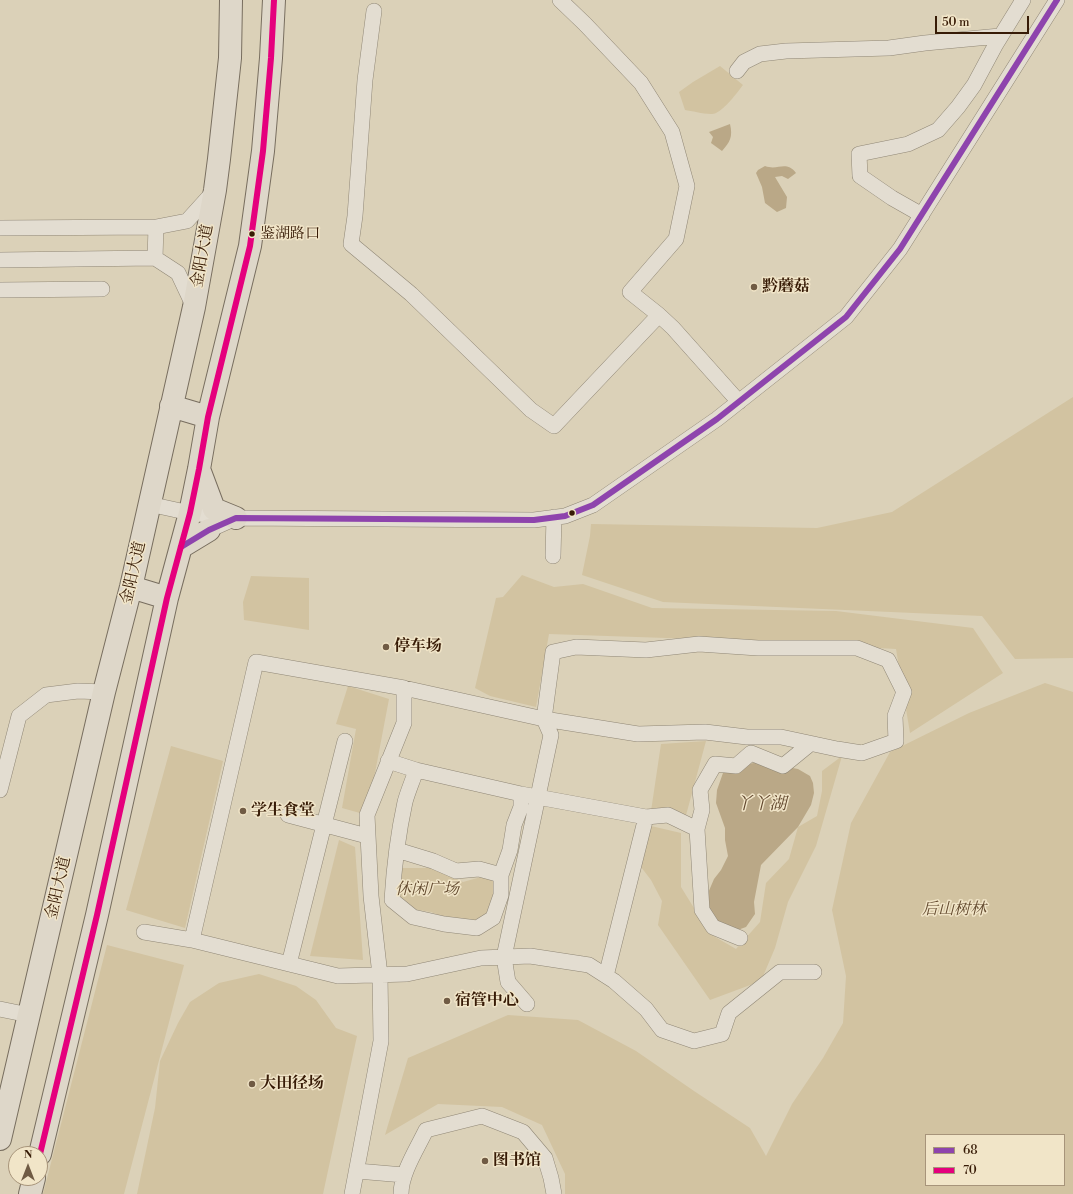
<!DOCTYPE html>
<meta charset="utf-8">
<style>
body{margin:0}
#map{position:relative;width:1073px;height:1194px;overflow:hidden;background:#dbd1b8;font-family:"Libre Bodoni",serif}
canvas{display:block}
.legend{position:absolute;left:925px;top:1134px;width:140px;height:52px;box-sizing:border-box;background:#f1e5c8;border:1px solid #a7947a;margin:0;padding:5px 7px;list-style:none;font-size:12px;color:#371b06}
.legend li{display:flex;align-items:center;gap:8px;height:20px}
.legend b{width:20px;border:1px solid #a7947a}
.north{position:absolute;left:8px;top:1146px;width:40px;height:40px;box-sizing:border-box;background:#f1e5c8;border:1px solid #a7947a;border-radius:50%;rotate:0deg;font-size:11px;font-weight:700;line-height:16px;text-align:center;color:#371b06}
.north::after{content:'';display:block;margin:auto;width:14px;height:18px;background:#705b44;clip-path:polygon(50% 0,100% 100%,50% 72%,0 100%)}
.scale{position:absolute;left:935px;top:16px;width:94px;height:18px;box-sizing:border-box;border:2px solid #371b06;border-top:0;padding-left:5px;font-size:12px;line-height:14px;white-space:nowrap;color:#371b06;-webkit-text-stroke:3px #f1e5c8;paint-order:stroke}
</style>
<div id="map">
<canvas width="1073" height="1194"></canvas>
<ul class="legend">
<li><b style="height:5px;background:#8e44ad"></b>68</li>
<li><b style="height:5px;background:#e5007d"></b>70</li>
</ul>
<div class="north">N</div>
<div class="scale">50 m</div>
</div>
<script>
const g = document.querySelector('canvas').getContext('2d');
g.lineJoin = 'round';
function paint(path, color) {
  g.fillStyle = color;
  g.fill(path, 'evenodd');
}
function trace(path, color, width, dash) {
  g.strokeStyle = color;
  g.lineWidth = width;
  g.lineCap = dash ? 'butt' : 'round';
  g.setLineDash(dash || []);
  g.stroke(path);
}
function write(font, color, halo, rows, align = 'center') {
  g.font = font + ' "Libre Bodoni","Noto Serif SC",serif';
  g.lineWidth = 3;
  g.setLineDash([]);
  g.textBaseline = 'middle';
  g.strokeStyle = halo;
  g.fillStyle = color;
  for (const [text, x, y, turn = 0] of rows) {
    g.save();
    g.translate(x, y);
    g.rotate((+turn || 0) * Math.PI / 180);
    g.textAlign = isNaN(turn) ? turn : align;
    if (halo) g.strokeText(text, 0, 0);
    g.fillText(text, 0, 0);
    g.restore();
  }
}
const green = new Path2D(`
 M720,66l23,19c-6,8 -18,24 -27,28 -6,3 -23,-2 -31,-3l-6,-18 14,-10z
 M1073,397v261l-58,1 -33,-43 -319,-14 -81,-27 8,-39 1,-12 226,4 75,-16z
 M522,575l32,12 29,-3 69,24 184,3 137,17 30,45 -93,60 -14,-84 -142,-8 -205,-7 -13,73 -46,-11 -15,-8 21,-90 7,-1z
 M251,576l58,2v52l-65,-10 -1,-18z
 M1045,683l28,9v502h-508v-20l-23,-49 -40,-18 -64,-3 -53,31 23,-77 100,-43 70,5 58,31 58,40 56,37 16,28 26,-52 31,-46 20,-35 3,-47 -14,-66 19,-87 39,-71 79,-39zM926,1135h138v50h-138z
 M348,686l41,13 -22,116 -25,-7 14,-79 -20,-5z
 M706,741l-21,78 -34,-8 10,-67z
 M171,746l52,15 -38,167 -59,-18z
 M842,756l-26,90 -28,56 -13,46 -14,33 -51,19 -52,-75 4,-24 -11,-21 -10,-13 10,-41 30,7v54l29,47 26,15 24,-27 6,-39 23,-24 9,-32 19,-11 5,-25v-20z
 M339,840l16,7 8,113 -53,-4z
 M399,868h33l31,14 29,-8 4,14v16l-11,13 -18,5 -18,-3 -18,-7 -19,-3 -10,-9 -7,-11z
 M107,945l77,20 -60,229h-81z
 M259,974l37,12 20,14 20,28 21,8 -34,158h-186l18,-86 5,-47 18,-38 12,-21 29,-19z`);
const water = new Path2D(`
 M730,124c3,13 0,18 -8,27l-11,-8 2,-6 -4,-5z
 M765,166c13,5 21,-6 31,7l-8,6 -6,-3 -7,1 12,20 -1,11 -9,4 -12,-9 -3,-16 -6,-14 2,-3z
 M760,762l38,7 12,7 3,7 1,10 -3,12 -13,22 -37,38 -7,37 1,12 -9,13 -14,5 -14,-6 -11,-18 1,-15 6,-14 7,-9 7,-14 -3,-16v-12l-9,-25 1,-13 6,-17 13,-7z`);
const street = new Path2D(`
 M560,0l25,24 56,59 31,49 15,54 -11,53 -46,53 29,23 14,13 66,74
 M374,11l-9,69 -10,136 -4,28 60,50 120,116 23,16 105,-111
 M737,71l7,-9 16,-8 26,-3 103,-3 36,-5 75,-7
 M922,215l-30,-17 -32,-22 -1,-22 49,-10 30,-14 20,-23 16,-22 22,-41 27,-44
 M0,228l156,-1 31,-6 28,-31
 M155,258l1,-31
 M0,260l155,-2 23,15 16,34
 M0,290l102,-1
 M149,504l41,9 35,4
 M209,530l27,-12 298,2 31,-4 28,-11 124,-86 129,-102 54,-68 157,-249
 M553,556l1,-39
 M388,761l28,9c-3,10 -8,21 -11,32 -7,32 -11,65 -13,98l21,17 31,7 33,4 16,-10 8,-23v-20l9,-25 4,-25 7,-18v-13l125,23 22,-2 29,14 5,-19 -2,-20 15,-26 21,2 15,-13 32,13 27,-22
 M416,770l105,24
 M0,790l19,-74 27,-21 32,-4 26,1
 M288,815l79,21
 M697,829l5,81 11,17 27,11
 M397,850l36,11 23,10 23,-2 22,6
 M144,932l48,8 146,36 69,-2 74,-16 49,-2 59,9 25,16 32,28 16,21 32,11 28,-7 7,-21 51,-41h34
 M192,940l64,-278 148,26 140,31 94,15 67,-2 42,5h34l56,12 25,4 34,-12 -1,-25 9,-24 -16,-32 -31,-12h-99l-59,-4 -53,6 -70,-3 -23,5 -9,67 7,16 -47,222 4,25 19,22
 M289,964l56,-223
 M606,976l40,-159
 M0,1009l29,6
 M357,1171l47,4
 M352,1194l29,-153 -1,-66 -9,-79 -4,-81 37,-92v-35
 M401,1194c0,-21 16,-45 25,-64l56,-14 41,16 22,26 6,20 3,16`);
const primary = new Path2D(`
 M171,406l37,11
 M199,469l15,40 22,9
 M181,547l28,-17
 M131,587l36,11
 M0,1139l104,-447 27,-105 63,-280 21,-117 4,-31 11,-101 1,-58
 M40,1154l57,-239 70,-317 23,-85 9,-44 9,-52 42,-171 13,-95 8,-93 3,-58
 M30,1194l4,-16`);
const bus1 = new Path2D(`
 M181,547l28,-17 27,-12 298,2 31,-4 28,-11 124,-86 129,-102 54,-68 157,-249`);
const bus2 = new Path2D(`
 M40,1154l57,-239 70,-317 23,-85 9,-44 9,-52 42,-171 13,-95 8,-93 3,-58`);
const markers = [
 [252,234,3.5,"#371b06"],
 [754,287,4,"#705b44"],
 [572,513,3.5,"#371b06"],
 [386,647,4,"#705b44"],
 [243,811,4,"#705b44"],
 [447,1001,4,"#705b44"],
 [252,1084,4,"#705b44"],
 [485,1161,4,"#705b44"]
];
const busNames = [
 ["鉴湖路口",260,234]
];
const streetNames = [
 ["金阳大道",203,256,-80],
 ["金阳大道",134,573,-77],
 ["金阳大道",59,888,-77]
];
const poiNames = [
 ["黔蘑菇",762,287],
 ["停车场",394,647],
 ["学生食堂",251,811],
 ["宿管中心",455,1001],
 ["大田径场",260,1084],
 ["图书馆",493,1161]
];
const parkNames = [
 ["休闲广场",427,890],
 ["后山树林",954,910]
];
const waterNames = [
 ["丫丫湖",761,805]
];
paint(green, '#d2c3a1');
paint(water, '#baa887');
trace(street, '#908776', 16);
trace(primary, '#786e5f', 24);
trace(street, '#e3ddd1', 15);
trace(primary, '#ded7c9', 22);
trace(bus1, '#8e44ad', 6);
trace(bus2, '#e5007d', 6);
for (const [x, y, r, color] of markers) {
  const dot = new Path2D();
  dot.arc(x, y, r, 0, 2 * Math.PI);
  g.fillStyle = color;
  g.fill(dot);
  trace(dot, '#f1e5c8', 1.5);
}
write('15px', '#371b06', '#f1e5c8', busNames, 'left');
write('16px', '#371b06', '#f1e5c8', streetNames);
write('bold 16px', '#371b06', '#f1e5c8', poiNames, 'left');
write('italic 16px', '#634a2f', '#f1e5c8', parkNames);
write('italic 17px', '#60462c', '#f1e5c8', waterNames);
</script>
